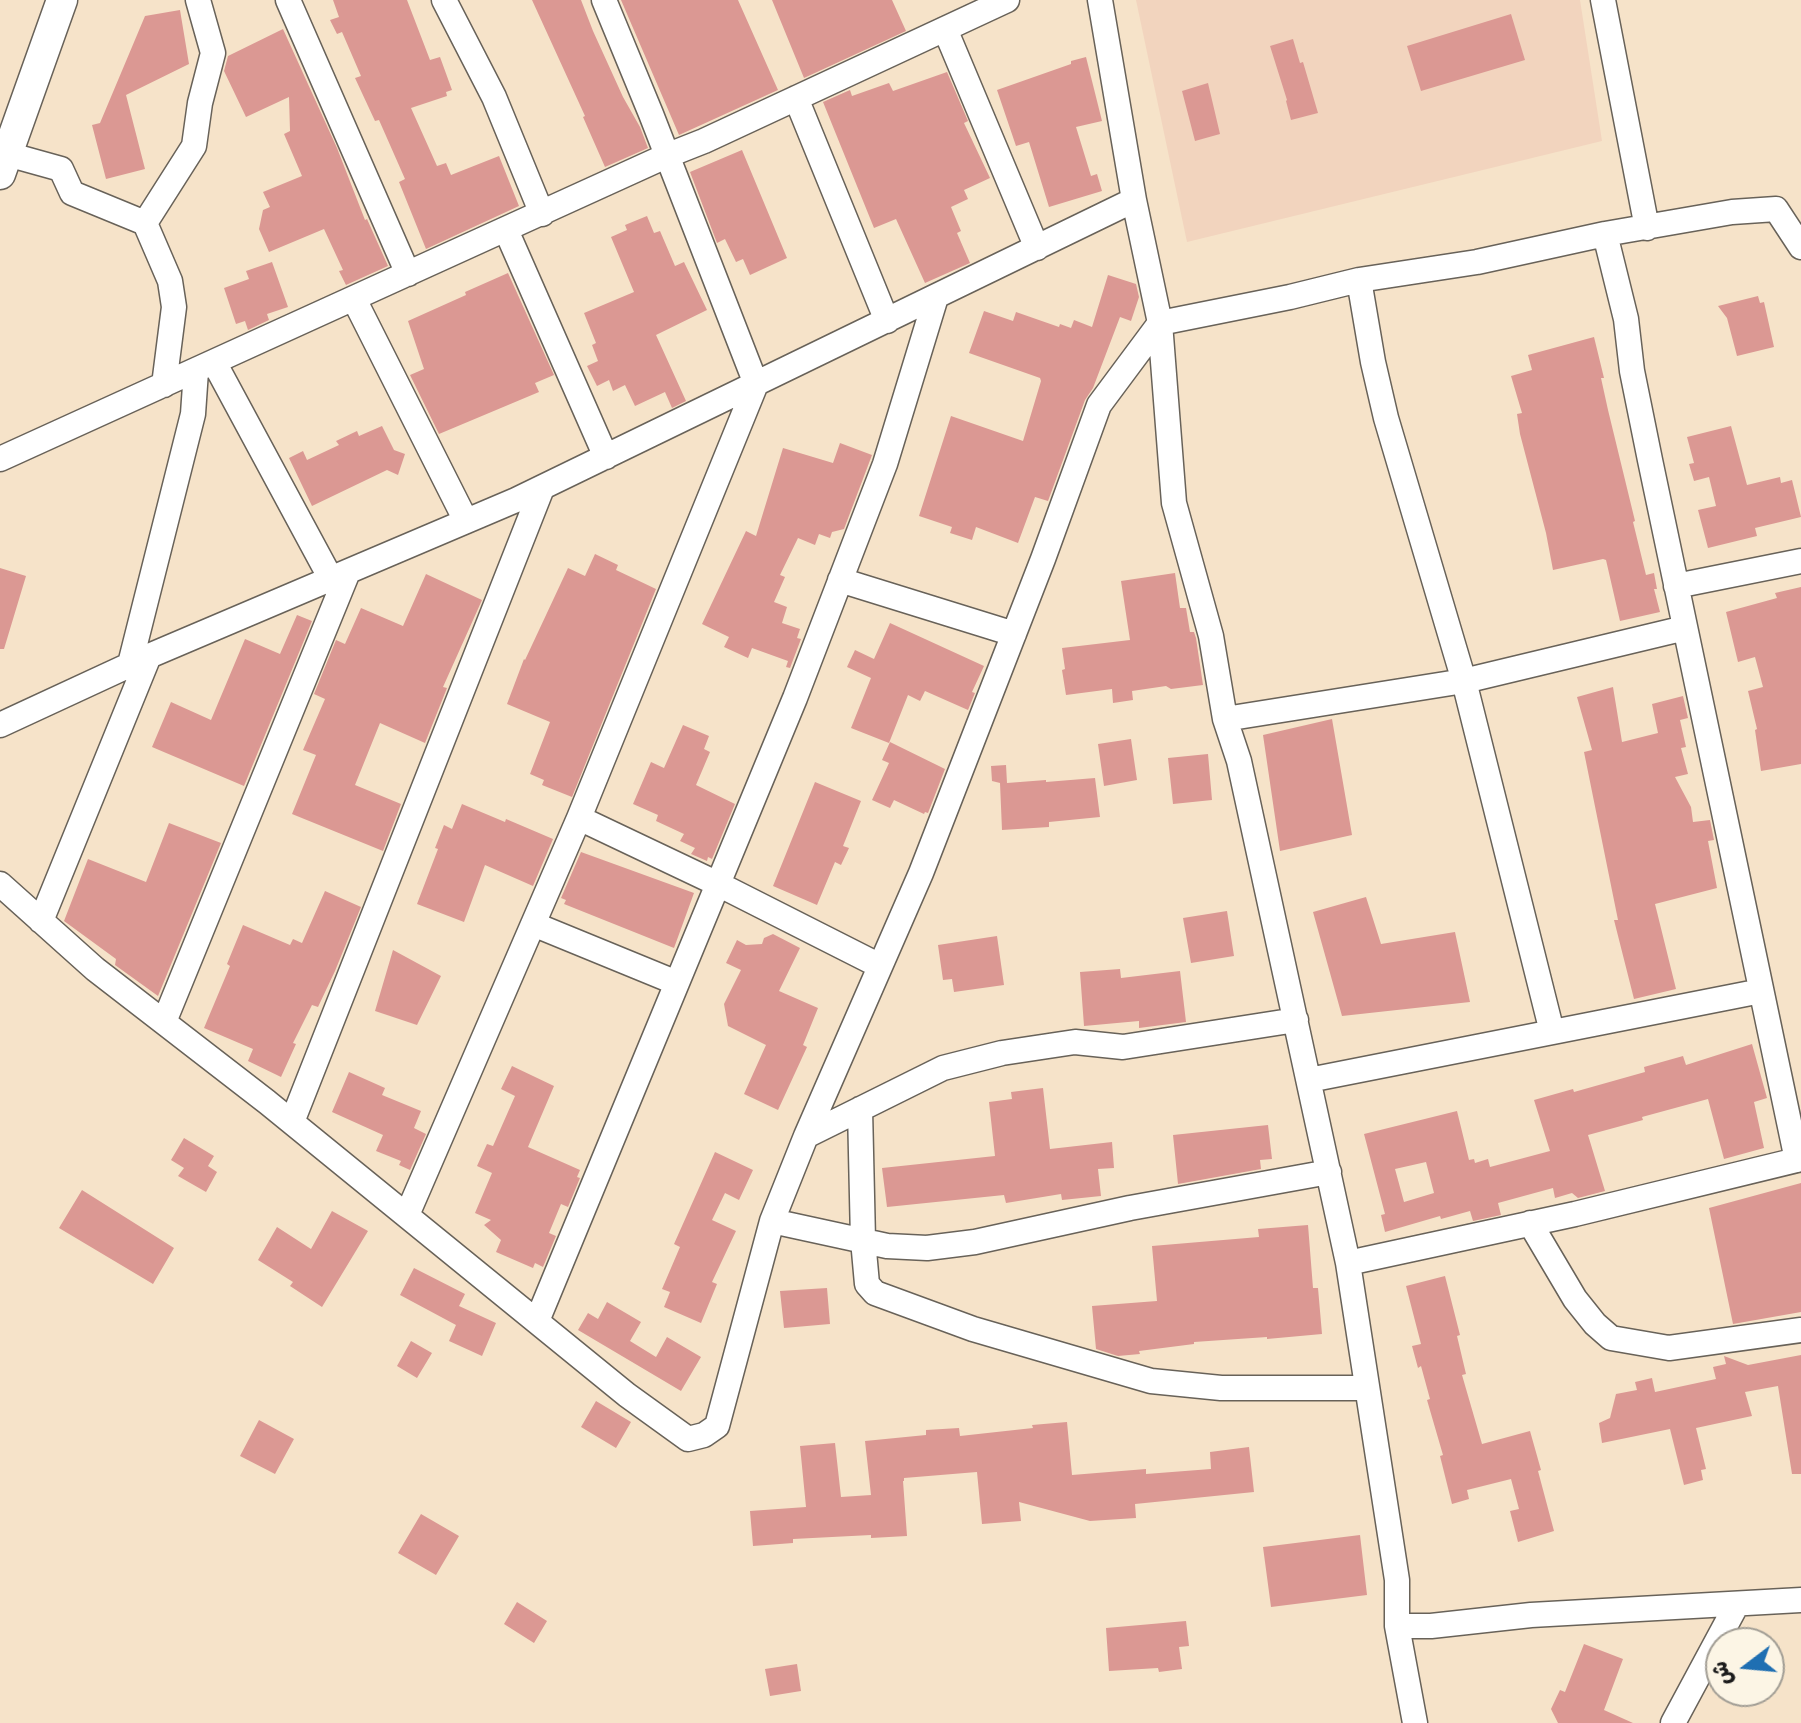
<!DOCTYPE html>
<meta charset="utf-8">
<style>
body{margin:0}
#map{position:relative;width:1801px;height:1723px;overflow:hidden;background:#f6e3c9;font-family:"Indie Flower","Playpen Sans Arabic",sans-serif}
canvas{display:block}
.north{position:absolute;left:1705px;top:1627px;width:80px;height:80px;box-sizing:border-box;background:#fcf5e5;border:2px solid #a29e95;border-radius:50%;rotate:254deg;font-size:22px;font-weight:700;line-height:32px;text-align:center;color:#1c1c1c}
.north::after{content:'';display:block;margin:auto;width:28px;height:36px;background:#1f6fb2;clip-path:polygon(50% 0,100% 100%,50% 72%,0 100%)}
</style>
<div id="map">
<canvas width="1801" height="1723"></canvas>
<div class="north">ش</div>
</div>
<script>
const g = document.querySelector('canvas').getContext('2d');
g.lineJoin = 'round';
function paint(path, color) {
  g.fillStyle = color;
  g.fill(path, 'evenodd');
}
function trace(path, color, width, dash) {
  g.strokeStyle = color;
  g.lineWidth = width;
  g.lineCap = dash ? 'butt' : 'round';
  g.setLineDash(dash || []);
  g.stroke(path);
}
const built = new Path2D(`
 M1136,0h444l22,141 -415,101z`);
const building = new Path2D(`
 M333,0h74l23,60 10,-3 12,33 -6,2 1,4 -36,12 26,58 9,-3 5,12 48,-19 20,50 -93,43 -27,-67 6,-3 -26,-59 -4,1 -20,-43 6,-2 -19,-44 -5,2 -7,-14 9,-3z
 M532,0h49l12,31 30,66 17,30 8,21 -43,19 -22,-50 2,-1z
 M621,0h117l40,90 -99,45z
 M772,0h120l14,31 -102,47z
 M180,10l9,54 -63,31 19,74 -39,10 -14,-54 8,-2 45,-107z
 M1511,14l14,46 -104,31 -14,-45z
 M283,29l54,119 28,72 2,-1 21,47 -42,19 -7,-14 4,-1 -19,-41 -55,23 -10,-23 4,-19 7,-3 -7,-15 39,-16 -18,-42 6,-3 -1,-34 -43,20 -22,-46 4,-15z
 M1293,39l7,24 3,-1 15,51 -27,7 -5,-19 1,-1 -17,-54z
 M1086,57l16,64 -26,6 15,49 6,-2 5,17 -53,16 -20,-65 -13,4 -19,-56 74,-26v-3z
 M947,72l21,49 -4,2 26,55 -26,12 4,9 -17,8 10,24 -4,2 13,30 -45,20 -29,-64 -22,9 -51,-126 27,-12 2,6 37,-13 4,8z
 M1208,83l12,51 -25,7 -13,-50z
 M742,150l45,108 -37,17 -7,-16 -7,3 -11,-23 -8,4 -27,-71z
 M647,216l7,17 6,-2 15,35 9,-4 23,48 -51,25 30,66 -14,7 -7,-16 -30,14 -10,-21 -12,6 -4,-11 -12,6 -10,-20 11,-5 -6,-16 4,-2 -12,-30 50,-21 -23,-55 16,-7 -2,-5z
 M272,262l16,45 -21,7 2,6 -21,10 -3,-9 -9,3 -12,-36 25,-9 -3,-8z
 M508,273l46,102 -19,8 4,9 -100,42 -29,-59 14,-6 -16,-48 58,-26 -1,-3z
 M1108,275l28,9 3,13 -8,24 -11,-4 -27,71 -8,12 -37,101 -13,-4 -17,46 -42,-16 -4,13 -22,-7 2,-6 -33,-11 32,-100 72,25 18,-60 -1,-3 -71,-25 15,-42 29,10 3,-9 43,15 1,-3 11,4 3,-8 18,7z
 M1758,296l2,7 4,-1 10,45 -37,9 -10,-38 -9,-12z
 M1594,337l10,41h-3l7,32 27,111 -2,1 13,53 8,-2 3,16h-3l6,23 -40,9 -14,-61 -3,-1 -50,11 -7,-37 -26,-99 -3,-20 5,-1 -11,-37 21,-6 -4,-15z
 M382,426l12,24 11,4 -7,21 -11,-5 -75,36 -23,-48 14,-7 4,9 32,-15 -3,-4 21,-10 2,5z
 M1731,426l16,59 33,-8 1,6 11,-3 9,37 -46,11 2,8 -49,12 -10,-38 18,-4 -7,-29 -15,4 -5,-17 5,-1 -7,-26z
 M840,443l32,12 -28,74 -12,3 -2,6 -11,-4 -4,11 -17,-7 -18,37 5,2 -11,25 13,5 -5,16 18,6 -3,9 4,1 -11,29 -4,-1 2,-6 -36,-13 -4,10 -24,-11 5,-10 -27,-13 44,-93 10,5 27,-88 50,15z
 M595,554l23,11 -2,5 40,19 -84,208 -30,-12 2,-5 -14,-6 20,-52 -43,-18 17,-45 1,1 43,-92 17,8z
 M0,568l26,8 -22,73h-4z
 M1175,573l5,35h6l4,24h4l2,6 7,47 -32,4 -5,-3 -34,5 1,9 -20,3 -1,-14 -46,6 -4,-25 3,-1 -3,-21 68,-8 -9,-59z
 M426,574l56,26 -39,87 4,1 -22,55 -45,-20 -25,62 46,19 -18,47 -91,-37 24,-59 -13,-5 22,-51 -11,-5 22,-54 9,4 16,-36 42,18z
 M1801,587v177l-40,7 -6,-41 2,-1 -9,-38 15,-4 -8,-30 -17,5 -12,-50 51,-14 -2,-5z
 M297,615l15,6 -68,165 -92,-39 19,-45 40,18 34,-81 35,15z
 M890,623l94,43 -12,26 3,1 -7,17 -43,-19 -5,10 -12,-6 -19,48 -38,-15 20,-50 -24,-11 8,-17 19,9z
 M1613,687l9,55 36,-9 -6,-29 31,-8 5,22 -8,2 6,27 -5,1 7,26 -13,3 16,30 2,15 17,-2 4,20 -6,1 9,47 -62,16 21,85 -42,10 -20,-79h4l-34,-168 8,-2 -15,-53z
 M1332,719l20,116 -72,16 -17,-116z
 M683,725l26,11 -5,13 6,3 -14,33 39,19 -23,55 -4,-2 -1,4 -16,-7 4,-6 -15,-7 4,-7 -28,-13 2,-6 -25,-11 18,-42 13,6z
 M1131,739l6,41 -33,6 -6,-42z
 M890,742l55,27 -17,44 -3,-1 -1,2 -30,-14 -4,8 -18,-8 17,-37 -7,-3z
 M1208,754l4,46 -39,4 -5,-46z
 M1006,765l1,18 39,-3v2l49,-4 5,39 -51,5v5l-47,3 -2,-47 -8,-2 -1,-15z
 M815,782l46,19 -18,45 6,2 -8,17 -6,-3 -18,43 -44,-19z
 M462,804l43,18 1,-3 47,20 -20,47 -48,-21 -21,57 -47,-18 21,-55 -3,-1 9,-23 8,4z
 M169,823l52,20 -63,153 -43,-31 1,-6 -52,-38 24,-62 58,23z
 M581,852l113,41 -20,55 -110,-44 2,-4 -5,-2z
 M325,891l36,16 -26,64 -17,36 -6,-2 -19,38 3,1 -15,33 -33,-16 5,-12 -49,-21 26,-62 -3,-2 16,-39 47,20 3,-6 9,4z
 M1366,897l15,47 74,-12 15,70 -128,14 -29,-104z
 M1227,911l7,45 -43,7 -8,-45z
 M773,934l27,14 -21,43 39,17 -15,37 4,2 -29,63 -34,-16 22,-49 -38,-19 -4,-22 17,-34 -15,-7 11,-23 9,5 16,-1 2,-6z
 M997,936l7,49 -50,7 -2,-13 -9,1 -5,-35z
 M393,950l48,26 -24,49 -42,-14z
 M1120,969l1,9 59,-7 6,51 -47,6v-7l-55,5 -4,-54z
 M1752,1044l15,54 -13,4 10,46 -40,11 -16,-60 -66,18 1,3 -55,15 17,56 -27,7 -6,-5 -17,5 -2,-10 -55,15 3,12 -28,6 -3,-10 -29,8 -1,-3 -55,16 -4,-17 4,-1 -21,-80 93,-23 12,49 5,-1 1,4 13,-4 2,8 60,-16 -16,-51 39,-11 1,3 71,-20 -1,-5 39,-11 3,9zM1426,1162l8,31 -30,9 -9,-33z
 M512,1066l42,20 -26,61 52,23 -3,7 3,1 -12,29 -7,-3 -12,29 7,3 -13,31 -8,-4 -2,5 -37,-16 5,-12 -17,-15 7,-5 -16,-7 17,-40 -15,-7 10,-22 6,2 22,-50 -14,-7z
 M349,1072l36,16 -3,7 39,16 -7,17 12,6 -16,36 -11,-5 2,-4 -25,-10 7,-16 -51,-23z
 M1043,1088l7,61 62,-7 2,26 -16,1 3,27 -39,4 -1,-6 -55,9 -2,-8 -117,12 -5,-39 113,-12 -6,-54 23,-3 -1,-7z
 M1268,1125l4,34 -12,1 1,9 -83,15 -5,-49z
 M184,1138l30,18 -6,10 9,6 -11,20 -28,-16 6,-8 -13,-8z
 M715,1152l38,18 -14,30 -14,-7 -13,27 24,11 -24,51 5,2 -16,39 -37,-16 6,-15 -8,-3 18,-42 -6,-3z
 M1801,1183v129l-68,12 -24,-116z
 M82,1190l92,58 -21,36 -94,-56z
 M332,1211l36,20 -46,76 -32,-21 3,-4 -35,-22 19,-33 34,22z
 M1308,1225l5,63h5l4,46 -55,5v-2l-73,5v2l-55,7 1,3 -22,2 -22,-7 -4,-43 65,-5 -5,-55 107,-9 -1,-8z
 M414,1268l51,26 -6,12 37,17 -14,33 -33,-15 7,-16 -56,-30z
 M1445,1276l15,59 -3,1 9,38 -4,1 20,69 48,-13 11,39 -3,1 16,60 -36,11 -8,-31 9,-2 -8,-30 -44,11 2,9 -17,5 -12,-48 3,-1 -16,-55 3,-1 -9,-33 -3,2 -6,-22 9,-2 -15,-58z
 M827,1288l3,36 -46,4 -4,-37z
 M607,1302l34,20 -11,19 26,16 11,-20 34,20 -20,34 -103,-61 10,-17 10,6z
 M411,1341l21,12 -15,25 -20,-12z
 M1801,1355v119h-9l-14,-88 -33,6 7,24 -56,12 10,41 -5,1 2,10 -19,5 -14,-56 -68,14 -3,-20 11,-5 6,-24 21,-4 -2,-8 17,-4 3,14 61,-13 -3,-12 13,-3 -2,-8 24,9z
 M596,1401l35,21 -15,26 -35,-21z
 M259,1420l35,19 -19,35 -35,-18z
 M1067,1422l5,53 74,-6v5l65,-5 -1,-17 39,-5 5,45 -119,12 1,14 -46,3 -71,-19 2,19 -39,3 -5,-52 -73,6v3h-1l4,55 -36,2v-3l-78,4v4l-40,3 -3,-35 56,-4 -6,-61 35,-3 6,54 30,-2 -6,-54 61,-6v-5l33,-2 1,8 73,-8 -1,-3z
 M421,1514l38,22 -23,39 -38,-22z
 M1360,1535l7,60 -96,12 -8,-60z
 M517,1602l30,19 -13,22 -30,-19z
 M1186,1621l3,25 -10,1 3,22 -23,3 -1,-4 -49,3 -3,-43z
 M1584,1644l39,15 -19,51 29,13h-75l-7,-14 9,-19 5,2z
 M797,1664l4,27 -31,5 -5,-27z`);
const minor = new Path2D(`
 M288,0l120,274
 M444,0l50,97 48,117
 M1100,0l34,200 26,123 14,180 37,133 14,83 14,42 109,502 49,317v46h34l100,-11 270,-15
 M1603,0l44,228
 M945,29l92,219
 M796,98l91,223
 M7,154l54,15 11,24 73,30 49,-77 6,-43 13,-50 -15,-53
 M145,223l25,58 4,26 -10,78
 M506,230l100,227
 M1605,234l21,85 6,52 18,89 147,700
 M1359,280l14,82 13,56 78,263 88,351
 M354,299l112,222
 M214,362l117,217
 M0,459l666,-303 38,-15 303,-141
 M840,580l174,54
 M1676,586l125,-25
 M130,664l63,-250 3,-43
 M1225,719l239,-38 221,-53
 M0,725l149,-69 367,-156 618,-300
 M579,818l139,66 162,82
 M0,884l95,85 172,133 360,293 61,44 16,-4 13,-9 55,-205 34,-85 115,-263 122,-314 56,-154 61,-82 130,-26 69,-17 118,-18 128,-28 127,-22 44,-3 25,38
 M41,921l108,-265
 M533,924l144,59
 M164,1022l184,-450
 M1309,1080l452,-89
 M860,1109l3,131 4,44 8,9 98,36 178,52 70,7h146
 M292,1122l250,-634
 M806,1136l137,-68 59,-15 73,-11 48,5 173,-27
 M407,1215l172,-397 177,-434 -105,-270 -47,-114
 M772,1221l115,25 40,2 48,-6 155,-34 199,-36
 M1530,1223l45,76 20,25 16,14 58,10 132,-18
 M1348,1263l227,-49 226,-55
 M537,1321l258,-623 90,-234 51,-167
 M1397,1626l18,97
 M1673,1723l64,-119`);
const major = new Path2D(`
 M0,174l62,-174`);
paint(built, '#f2d4be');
paint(building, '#db9893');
trace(minor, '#686259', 27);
trace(major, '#686259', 33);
trace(minor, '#fff', 24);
trace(major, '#fff', 30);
</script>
